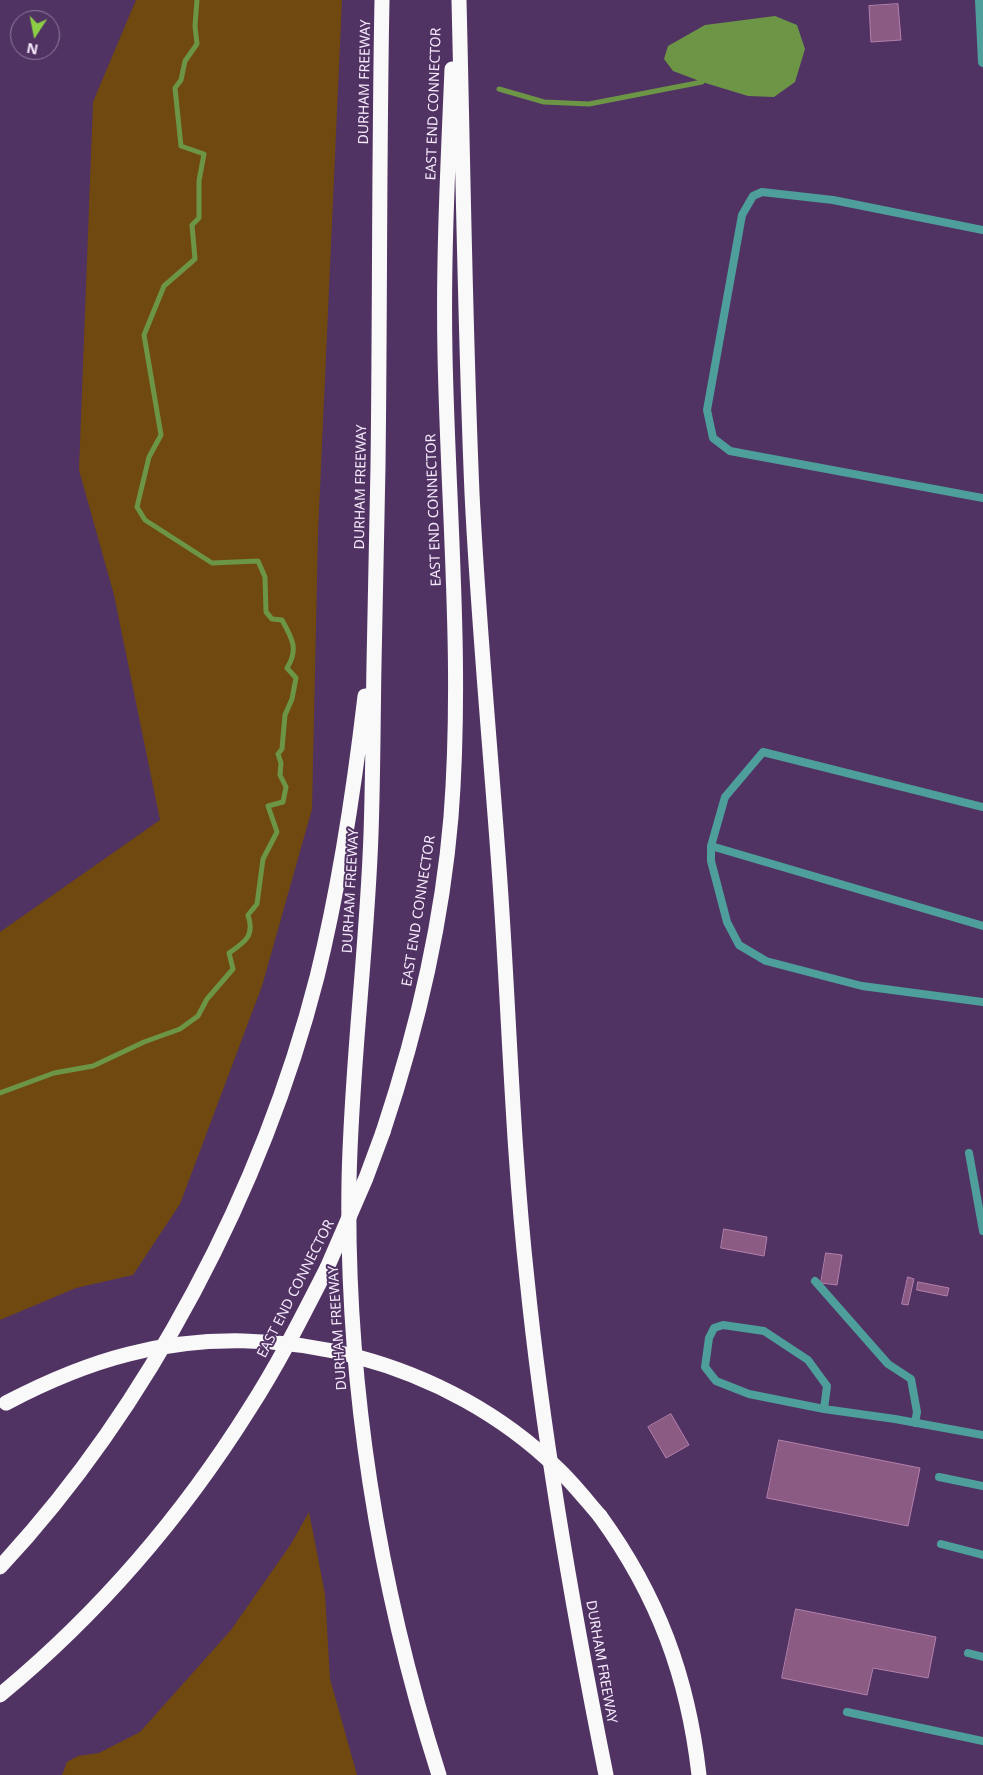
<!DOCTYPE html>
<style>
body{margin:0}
#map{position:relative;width:983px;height:1775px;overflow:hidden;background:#513363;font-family:"Noto Sans",sans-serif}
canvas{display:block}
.north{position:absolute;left:10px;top:10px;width:50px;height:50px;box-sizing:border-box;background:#513363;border:1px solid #927ca0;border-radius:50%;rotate:191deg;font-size:14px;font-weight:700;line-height:20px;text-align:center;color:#f4e9fb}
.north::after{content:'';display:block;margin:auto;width:18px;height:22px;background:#8cce45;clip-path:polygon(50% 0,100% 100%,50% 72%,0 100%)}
</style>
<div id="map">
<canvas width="983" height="1775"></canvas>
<div class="north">N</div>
</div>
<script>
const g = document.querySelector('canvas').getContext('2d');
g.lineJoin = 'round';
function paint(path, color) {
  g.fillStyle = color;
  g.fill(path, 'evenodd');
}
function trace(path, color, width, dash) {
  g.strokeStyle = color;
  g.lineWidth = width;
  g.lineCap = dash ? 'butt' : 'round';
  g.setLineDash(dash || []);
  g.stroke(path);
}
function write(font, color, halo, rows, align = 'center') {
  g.font = font + ' "Noto Sans",sans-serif';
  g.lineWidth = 4;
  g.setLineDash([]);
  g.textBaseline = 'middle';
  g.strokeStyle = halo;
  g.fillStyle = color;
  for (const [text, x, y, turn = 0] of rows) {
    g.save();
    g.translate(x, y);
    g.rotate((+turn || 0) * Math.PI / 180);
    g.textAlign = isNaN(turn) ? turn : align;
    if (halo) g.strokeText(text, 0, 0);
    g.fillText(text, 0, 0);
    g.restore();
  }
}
const green = new Path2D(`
 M136,0h206l-24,533 -6,276 -50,177 -82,218 -47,71 -57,13 -76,32v-388l160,-112 -46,-225 -35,-125 14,-368z
 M309,1512l16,82 5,85 27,96h-295l5,-13 11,-6 21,-3 41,-21 91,-102 60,-86z`);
const water = new Path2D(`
 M775,16l22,9 8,24 -10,33 -21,15 -26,-1 -46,-14 -29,-11 -9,-12 4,-13 37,-21z`);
const stream = new Path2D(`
 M499,89l45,13 45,2 113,-22
 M0,1093l54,-20 39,-7 51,-24 36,-13 18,-13 9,-17 26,-30 -4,-16c16,-11 26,-17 19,-38l9,-11 6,-45 14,-27 -9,-26 15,-4 3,-15 -6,-12 1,-12 -3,-9 4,-5 3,-34 7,-16 4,-21 -9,-10c12,-19 5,-30 -5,-48l-10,-1 -6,-7 -1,-35 -7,-16 -46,2 -67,-43 -8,-13 12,-50 12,-22 -17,-100 20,-49 31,-27 -3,-34 7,-7v-37l5,-27 -23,-8 -6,-58 6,-8 4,-19 12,-17 -2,-18 2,-26`);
const building = new Path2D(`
 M898,4l3,36 -30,2 -2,-36z
 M724,1229l43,8 -3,19 -43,-8z
 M826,1253l16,2 -5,30 -16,-2z
 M908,1277l6,2 -6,26 -6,-1z
 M918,1282l31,6 -2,8 -30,-6z
 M671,1414l18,31 -23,13 -18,-31z
 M779,1440l141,28 -12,58 -141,-28z
 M796,1609l140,28 -8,41 -55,-10 -6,27 -85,-17z`);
const service = new Path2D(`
 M983,230l-150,-30 -71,-8 -9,4 -11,19 -35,195 6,28 17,13 253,47
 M983,807l-220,-55 -38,45 -14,49v15l16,61 12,23 27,16 96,25 121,16
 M711,846l272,80
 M969,1153l14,78
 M815,1281l73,83 23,15 6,33 -2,11
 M824,1409l3,-23 -19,-26 -44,-29 -41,-6 -9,3 -5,10 -4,29 11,14 33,13 75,15 71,10 88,16
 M939,1477l44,9
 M941,1544l42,11
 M968,1653l15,4
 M847,1712l136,29`);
const tertiary = new Path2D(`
 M980,0l3,62`);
const motorway = new Path2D(`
 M382,0c-3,155 -2,311 -4,466 -1,66 -3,132 -4,198 -1,57 -1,113 -3,170 -4,117 -20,233 -22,349 -3,200 29,402 90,592
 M459,0c4,164 6,329 13,493 6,125 18,250 27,375 10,137 13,275 28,411 17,167 46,332 79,496
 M383,1132c34,-102 59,-208 68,-315 12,-154 -3,-309 -6,-463 -2,-95 3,-190 7,-285
 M600,1516c58,80 88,161 99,259
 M0,1567c149,-160 263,-379 317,-590 23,-93 37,-187 48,-281
 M0,1695c98,-81 183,-180 250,-287 29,-45 53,-93 77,-140`);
const motorwayBridge = new Path2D(`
 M327,1268l39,-90 17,-46
 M6,1403c40,-21 79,-38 123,-49 148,-38 319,8 428,114 16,15 29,32 43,48`);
const streetNames = [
 ["DURHAM FREEWAY",365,82,-89],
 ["EAST END CONNECTOR",434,104,-88],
 ["DURHAM FREEWAY",361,487,-89],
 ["EAST END CONNECTOR",434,510,-92],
 ["DURHAM FREEWAY",351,891,-87],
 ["EAST END CONNECTOR",419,911,-81],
 ["EAST END CONNECTOR",296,1289,-63],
 ["DURHAM FREEWAY",338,1328,-94],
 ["DURHAM FREEWAY",601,1662,80]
];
paint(green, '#6f490f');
paint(water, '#6c9546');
trace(stream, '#6c9546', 5);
paint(building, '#8b5b84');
trace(building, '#b380ab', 1);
trace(service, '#4e9f9c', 8);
trace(tertiary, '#4e9f9c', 10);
trace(motorway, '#f9f9f9', 15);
trace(motorwayBridge, '#f9f9f9', 15);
write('14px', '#f4e9fb', '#513363', streetNames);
</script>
